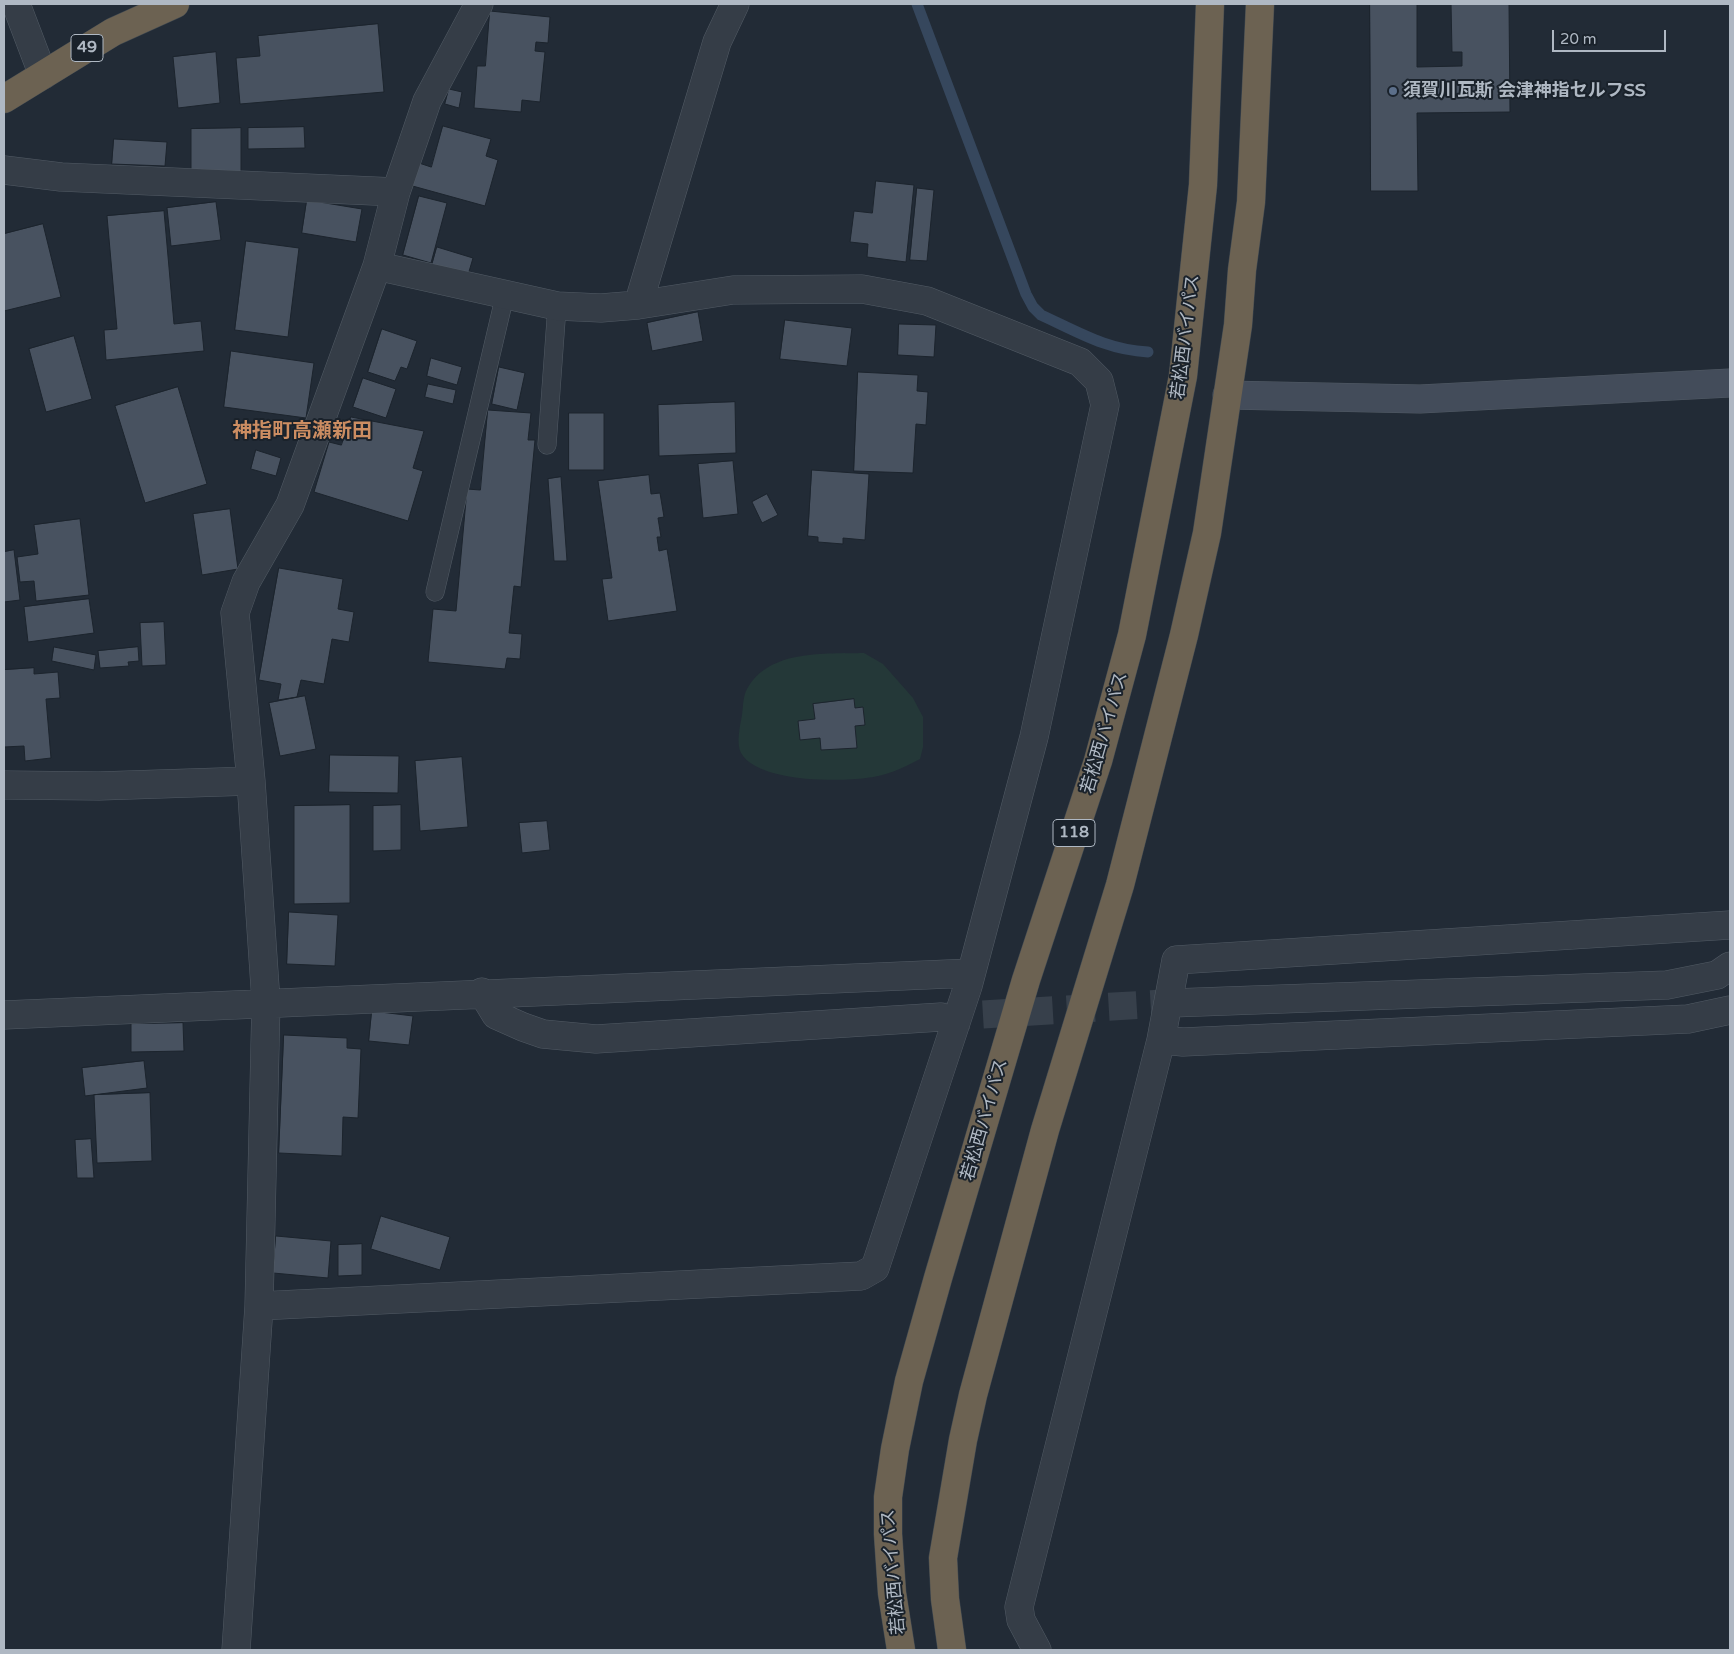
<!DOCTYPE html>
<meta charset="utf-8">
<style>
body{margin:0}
#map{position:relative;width:1734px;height:1654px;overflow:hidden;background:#222b36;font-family:"Varela Round",sans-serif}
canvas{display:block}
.frame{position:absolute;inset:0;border:5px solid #afb8c3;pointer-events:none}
.scale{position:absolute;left:1552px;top:30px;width:114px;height:22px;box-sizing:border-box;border:2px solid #afb8c3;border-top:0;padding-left:6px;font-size:15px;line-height:18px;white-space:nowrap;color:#afb8c3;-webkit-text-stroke:4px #1a222b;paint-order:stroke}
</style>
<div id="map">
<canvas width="1734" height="1654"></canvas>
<div class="frame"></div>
<div class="scale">20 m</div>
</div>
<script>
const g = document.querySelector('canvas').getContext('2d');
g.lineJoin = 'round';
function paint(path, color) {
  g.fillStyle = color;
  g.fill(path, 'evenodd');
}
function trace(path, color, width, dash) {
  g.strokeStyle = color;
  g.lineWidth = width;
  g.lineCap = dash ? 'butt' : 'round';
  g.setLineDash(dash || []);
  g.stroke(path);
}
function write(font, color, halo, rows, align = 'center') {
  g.font = font + ' "Varela Round","Noto Sans JP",sans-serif';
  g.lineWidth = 4;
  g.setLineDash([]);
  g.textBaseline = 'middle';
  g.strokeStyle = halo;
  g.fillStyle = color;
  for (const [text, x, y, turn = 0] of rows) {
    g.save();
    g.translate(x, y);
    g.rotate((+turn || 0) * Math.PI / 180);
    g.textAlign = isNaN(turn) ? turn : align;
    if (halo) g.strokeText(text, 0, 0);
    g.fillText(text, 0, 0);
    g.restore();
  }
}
const green = new Path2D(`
 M864,653l19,11 30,34 10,19v30l-3,12c-17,9 -34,17 -54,19 -29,4 -109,4 -125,-25 -5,-10 -1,-27 1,-38 1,-7 1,-19 5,-26 22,-40 78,-35 117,-36z`);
const stream = new Path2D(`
 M917,4l109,290 7,13 8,8c37,17 66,35 107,37`);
const building = new Path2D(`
 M1370,4h47v63l45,-1v-14h-10l-1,-48h58l1,108 -93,1 1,78h-47z
 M490,11l60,6 -2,26 -12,-1 -1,9 10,1 -5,50 -18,-2 -1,12 -47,-4 3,-42h8z
 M378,24l6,68 -144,12 -4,-46 24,-2 -2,-20z
 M216,52l4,51 -42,5 -5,-51z
 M449,89l13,3 -3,16 -14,-4z
 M443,126l48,13 -5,17 12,4 -13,46 -76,-21 7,-23 15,5z
 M304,127l1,21 -57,1v-21z
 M241,128v44h-50v-43z
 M114,139l53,3 -2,24 -53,-2z
 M876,181l38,4 -8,77 -39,-5 1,-13 -18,-2 4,-31 18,2z
 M917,188l17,2 -7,71 -17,-1z
 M419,196l28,7 -16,60 -28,-8z
 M307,200l55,9 -6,33 -54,-9z
 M216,202l5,38 -50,6 -4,-38z
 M164,211l10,113 27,-3 3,30 -98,9 -2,-30 13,-1 -10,-113z
 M43,224l18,73 -57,14v-77z
 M246,241l53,7 -11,89 -53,-7z
 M437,247l36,11 -5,17 -36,-10z
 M698,312l5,29 -51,10 -5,-28z
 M785,320l67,8 -5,38 -67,-7z
 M899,324l37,1 -2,32 -36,-2z
 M382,329l35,12 -10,28 -6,-2 -6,14 -27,-9z
 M74,336l18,63 -46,13 -17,-63z
 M231,351l83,12 -8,55 -82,-11z
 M431,358l31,9 -5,18 -30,-9z
 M499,367l26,6 -8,37 -25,-6z
 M858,372l60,3 -1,16 11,1 -2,33 -10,-1 -3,49 -59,-2z
 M363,378l33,11 -10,29 -33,-11z
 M428,384l28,6 -3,14 -28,-7z
 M178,387l29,97 -62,19 -30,-97z
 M735,402l1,51 -77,3 -1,-51z
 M488,410l43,3 -3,27h7l-14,147 -7,-1 -5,47 13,1 -2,25 -13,-1 -2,11 -77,-7 5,-53 23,2 11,-122 13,1z
 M569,413h35v57h-35z
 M351,417l73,14 -11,37 10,3 -15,50 -94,-29 15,-50 12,3z
 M256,450l25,8 -5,18 -25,-7z
 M733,461l5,53 -35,4 -5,-54z
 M812,470l57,4 -4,66 -22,-2v6l-25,-2v-5l-10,-1z
 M649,475l2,19 9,-1 4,24 -6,1 3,19h-4l2,14 8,-2 10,62 -69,10 -6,-42 10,-1 -14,-97z
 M561,477l6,84h-13l-6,-82z
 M767,494l11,21 -16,8 -10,-21z
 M230,509l8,60 -36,6 -9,-61z
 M80,519l9,76 -53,6 -2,-20 -14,1 -3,-25 21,-3 -4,-29z
 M14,550l6,50 -16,2v-50z
 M279,568l64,11 -5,30 16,3 -5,30 -17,-3 -8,45 -23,-4 -4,17 -19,3 3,-16 -22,-4z
 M89,599l5,34 -66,9 -4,-35z
 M164,622l2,43 -24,1 -2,-43z
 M54,647l42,8 -2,15 -42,-9z
 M138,647l1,14 -11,1 1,4 -29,2 -2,-17z
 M34,668v6l24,-2 2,26 -14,1 5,59 -26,3 -1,-15 -20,1v-77z
 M305,696l11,53 -36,7 -11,-53z
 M854,699l1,9 8,-1 2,18 -10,1 2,22 -36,2 -1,-12 -20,2 -2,-19 17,-2 -2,-15z
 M330,755l69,1 -1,37 -69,-1z
 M462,757l6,70 -48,4 -5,-70z
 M350,805v98l-56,1v-98z
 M401,805v45l-28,1v-45z
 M547,821l3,29 -28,3 -3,-30z
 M289,912l49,3 -3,51 -48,-2z
 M372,1011l41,5 -4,29 -40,-4z
 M183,1023l1,28 -53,1v-28z
 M284,1035l63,3v10l14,1 -3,69 -15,-1 -1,39 -63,-3z
 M144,1061l3,27 -62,8 -3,-28z
 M150,1093l2,68 -55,2 -3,-68z
 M91,1139l3,39h-17l-2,-38z
 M381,1216l69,21 -10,33 -69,-21z
 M276,1236l55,5 -3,37 -55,-5z
 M362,1244v31l-24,1v-31z`);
const streetTunnel = new Path2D(`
 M941,1017l231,-14`);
const lane = new Path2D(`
 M547,445l10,-139
 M435,592l70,-297`);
const street = new Path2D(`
 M16,4l27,71
 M4,170l57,7 335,15
 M638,305l79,-263 18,-38
 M4,785l95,1 152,-5
 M482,992l14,23 27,12 20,7 53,5 345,-22
 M1172,1003l495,-18 50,-10 13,-9
 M4,1015l967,-42
 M1161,1040l15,-80 554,-35
 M259,1306l602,-30 14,-8 93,-282 66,-249 71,-332 -6,-24 -19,-19 -153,-61 -65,-12 -129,1 -95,15 -37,3 -44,-2 -180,-40
 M236,1650l23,-344 7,-304 -15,-221 -16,-168 11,-31 44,-77 87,-239 19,-74 31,-91 52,-97
 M1037,1650l-16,-30 -2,-13 142,-567 22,2 505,-23 42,-9`);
const secondary = new Path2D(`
 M1227,395l193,4 310,-16`);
const highway = new Path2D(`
 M4,99l109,-67 62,-28
 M901,1650l-9,-57 -4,-59v-37l7,-48 14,-68 29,-103 88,-298 72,-219 34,-126 51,-259 20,-191 7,-181
 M952,1650l-7,-51 -2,-41 20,-118 10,-45 72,-265 75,-245 64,-250 23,-102 31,-208 4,-55 9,-68 9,-198`);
const markers = [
 [1393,91,5,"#5c6f8a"]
];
const shields = [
 [87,48,32],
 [1074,833,42]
];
const shieldNames = [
 ["49",87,48],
 ["118",1074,833]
];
const poiNames = [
 ["須賀川瓦斯 会津神指セルフSS",1403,91]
];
const streetNames = [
 ["若松西バイパス",1186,337,-83],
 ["若松西バイパス",1105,733,-74],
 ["若松西バイパス",985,1120,-74],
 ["若松西バイパス",894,1572,-95]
];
const quarterNames = [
 ["神指町高瀬新田",302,432]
];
paint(green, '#243838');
trace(stream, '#36475d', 11);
paint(building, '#485260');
trace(building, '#1c242d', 1);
trace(streetTunnel, '#37404b', 28, [28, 14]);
trace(lane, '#525b65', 19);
trace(street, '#525b65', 29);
trace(secondary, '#525b65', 29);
trace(highway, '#3f4851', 29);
trace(lane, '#353d47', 18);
trace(street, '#353d47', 28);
trace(secondary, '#434c5a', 28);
trace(highway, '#6c6252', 28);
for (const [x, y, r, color] of markers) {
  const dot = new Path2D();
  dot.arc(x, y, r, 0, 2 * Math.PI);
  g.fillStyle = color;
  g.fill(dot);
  trace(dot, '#1a222b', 2);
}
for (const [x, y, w] of shields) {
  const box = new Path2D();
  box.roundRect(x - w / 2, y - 13.5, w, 27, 4);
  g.fillStyle = '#1a222b';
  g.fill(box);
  trace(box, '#afb8c3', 1);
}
write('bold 16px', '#afb8c3', null, shieldNames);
write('bold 18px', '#afb8c3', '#1a222b', poiNames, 'left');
write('18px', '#afb8c3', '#1a222b', streetNames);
write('bold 20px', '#cc8d62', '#1a222b', quarterNames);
</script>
